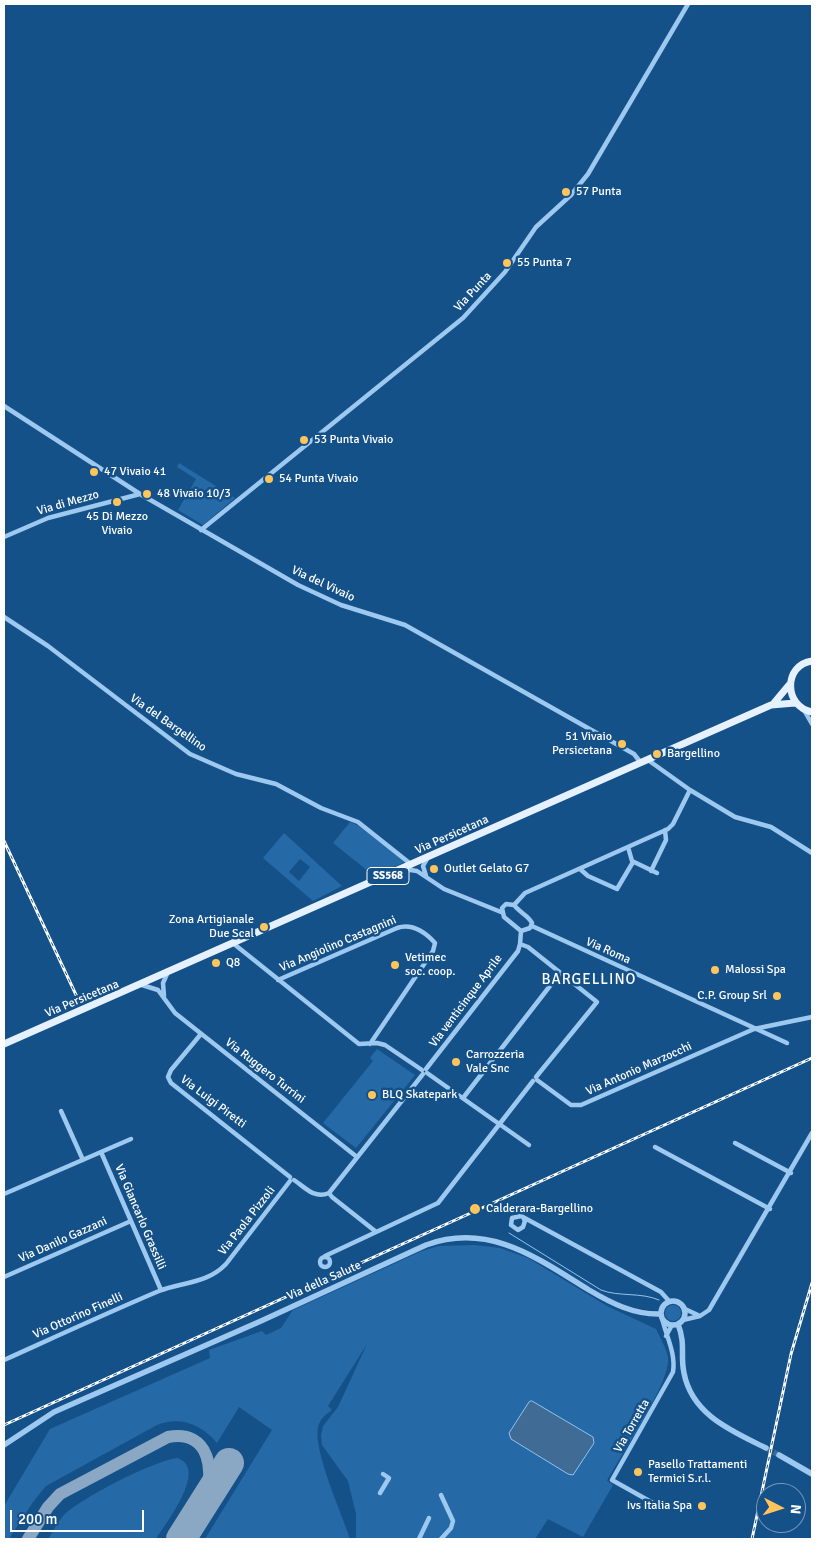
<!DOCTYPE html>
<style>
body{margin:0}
#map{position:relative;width:816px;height:1543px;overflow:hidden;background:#155189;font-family:Signika,sans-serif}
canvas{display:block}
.frame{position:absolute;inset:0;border:5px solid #fff;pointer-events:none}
.north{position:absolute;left:756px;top:1483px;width:50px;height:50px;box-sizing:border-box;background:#155189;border:1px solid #7397b8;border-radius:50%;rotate:95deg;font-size:14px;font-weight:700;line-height:20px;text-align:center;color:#fff}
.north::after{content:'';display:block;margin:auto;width:18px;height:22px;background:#ffc45b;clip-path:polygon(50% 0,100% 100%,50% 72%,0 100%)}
.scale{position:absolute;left:10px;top:1510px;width:134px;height:22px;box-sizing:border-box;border:2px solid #fff;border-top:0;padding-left:6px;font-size:15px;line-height:18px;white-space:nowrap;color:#fff;-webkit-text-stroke:4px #155189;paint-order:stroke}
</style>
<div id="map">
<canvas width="816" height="1543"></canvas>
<div class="frame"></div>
<div class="north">N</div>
<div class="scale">200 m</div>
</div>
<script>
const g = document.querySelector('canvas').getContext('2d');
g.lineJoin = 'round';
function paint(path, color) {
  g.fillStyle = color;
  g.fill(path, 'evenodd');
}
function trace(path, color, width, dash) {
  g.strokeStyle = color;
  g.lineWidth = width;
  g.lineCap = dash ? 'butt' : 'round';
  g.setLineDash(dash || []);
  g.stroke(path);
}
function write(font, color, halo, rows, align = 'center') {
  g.font = font + ' Signika,sans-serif';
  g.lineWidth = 5;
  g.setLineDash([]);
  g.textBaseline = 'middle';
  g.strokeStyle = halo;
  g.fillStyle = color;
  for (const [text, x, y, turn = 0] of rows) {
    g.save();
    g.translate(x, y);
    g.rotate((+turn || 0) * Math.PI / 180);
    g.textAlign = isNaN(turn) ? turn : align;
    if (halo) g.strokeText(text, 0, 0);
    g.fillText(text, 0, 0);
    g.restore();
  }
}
const green = new Path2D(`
 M179,463l56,35 -32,27 -25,-15 18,-31 -19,-12z
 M350,822l14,6 41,34 -31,14 -41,-33z
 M284,833l58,53 -29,15 -50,-43zM300,859l10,8 -11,14 -10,-9z
 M377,1049l38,26 -59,73 -33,-25 50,-62 -3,-3z
 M475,1245l25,3 28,10 79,48 49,23c4,9 11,20 12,29 3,24 -48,98 -61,123l6,4 -30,52 -35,-18 -13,20h-179v-25l-8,-33 -26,-36 -1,-9 2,-10 15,-19 29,-63 -39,62 4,4c-7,5 -12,9 -14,17 -5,24 24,87 32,112h-145l67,-109 -33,-23 -22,36c-16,-19 -37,-27 -60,-18l-111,61 -13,16 -24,37h-5v-33l46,-77 160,-71 -1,-8 53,-19 4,4 15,-7 12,-18 129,-59 17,-5z
 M665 1313a8 8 0 1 1 16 0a8 8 0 1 1-16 0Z
 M177,1458c32,10 -11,65 -21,81h-108c5,-7 9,-16 15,-23 16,-17 90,-55 114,-58z`);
const water = new Path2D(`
 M532,1401l61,36 1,6 -21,32 -5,-1 -57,-35 -2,-6 20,-31z`);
const stream = new Path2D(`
 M509,1233l92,57c18,7 40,2 58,10`);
const taxiway = new Path2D(`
 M28,1539l20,-32 12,-13 108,-57c43,-8 47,36 36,65`);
const runway = new Path2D(`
 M181,1539l48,-76`);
const tertiaryTunnel = new Path2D(`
 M766,1448l13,7`);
const minor = new Path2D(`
 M4,406l136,88 158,91 43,20 64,20 229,129 7,9
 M201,530l262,-212 42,-46 31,-45 35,-32 17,-21 100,-170
 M4,537l44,-19 92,-24
 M4,617l44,29 142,108 46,20 40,10 45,24 37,14 54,43
 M804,710l8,14
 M648,760l42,30 45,27 36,10 41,26
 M628,847l4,14 25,12
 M404,869l13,2 27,18 57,23
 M580,869l8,7 29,13 16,-27
 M651,871l15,-31 -1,-10
 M426,876l-3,-10 4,-7
 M506,904l8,1c5,7 15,11 18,18l-2,5 -9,3 -17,-14 -2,-9z
 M514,905l11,-12 143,-64 5,-5 17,-34
 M532,926l255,117
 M234,944l125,100 18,-1 8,2 37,25
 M520,944l1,-13
 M278,980l119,-52c15,-5 28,4 38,15l-2,8 -63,93
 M142,985l16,5 17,23 182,144
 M164,996l-1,-13 4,-9
 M201,1034l-30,36 -3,7 3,6 119,94
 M426,1069l92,-118 2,-7 8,3 69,55 -61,75
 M427,1073l102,72
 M537,1080l34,25h10l173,-76 58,-12
 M463,1098l97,-125
 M61,1111l22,49
 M735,1143l56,30
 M655,1147l115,62
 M101,1152l60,138
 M294,1180c12,8 20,19 35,13l94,-119
 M329,1193l3,4 43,34
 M4,1194l127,-55
 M523,1217l2,4 -2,6 -5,3 -7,-5 1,-7 9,-2 140,76 8,9
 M325,1256l113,-53 95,-122
 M320 1262a5 5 0 1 1 10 0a5 5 0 1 1-10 0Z
 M4,1277l127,-56
 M700,1316l9,-6 103,-177
 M683,1320l17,-4 -15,-7
 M666,1336l6,-11
 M4,1360c51,-23 103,-47 155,-69 23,-9 48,-7 67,-27l64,-83
 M380,1493l9,-15 -6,-4
 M653,1503l-41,-23 61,-108c3,-19 -7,-36 -11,-54
 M419,1539l10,-21
 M441,1539l10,-11 2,-7 -12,-26`);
const tertiary = new Path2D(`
 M661 1313a12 12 0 1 1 24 0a12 12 0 1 1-24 0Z
 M678,1324c8,21 2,31 6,49 8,42 48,58 82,75
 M4,1445l50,-33 207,-91 165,-76c63,-23 111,13 163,45 22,13 45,25 72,24
 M779,1455l33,19`);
const primary = new Path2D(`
 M812,661c-29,4 -28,46 0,51
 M774,703l15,-18
 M4,1044l767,-339 24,-2`);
const rail = new Path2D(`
 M4,841l73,156
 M4,1425l808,-367
 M752,1539l39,-185 21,-71`);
const markers = [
 [566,192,5,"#ffc45b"],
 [507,263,5,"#ffc45b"],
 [304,440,5,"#ffc45b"],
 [94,472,5,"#ffc45b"],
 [269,479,5,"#ffc45b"],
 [147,494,5,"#ffc45b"],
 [117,502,5,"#ffc45b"],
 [622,744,5,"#ffc45b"],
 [657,754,5,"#ffc45b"],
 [434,869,5,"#ffc45b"],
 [264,927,5,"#ffc45b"],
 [216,963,5,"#ffc45b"],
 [395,965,5,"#ffc45b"],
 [715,970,5,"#ffc45b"],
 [777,996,5,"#ffc45b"],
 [456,1062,5,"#ffc45b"],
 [372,1095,5,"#ffc45b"],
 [475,1209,6,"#ffc45b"],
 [638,1472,5,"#ffc45b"],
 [702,1506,5,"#ffc45b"]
];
const shields = [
 [388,876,42]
];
const shieldNames = [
 ["SS568",388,876]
];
const poiNames = [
 ["57 Punta",576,192],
 ["55 Punta 7",517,263],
 ["53 Punta Vivaio",314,440],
 ["47 Vivaio 41",104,472],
 ["54 Punta Vivaio",279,479],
 ["48 Vivaio 10/3",157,494],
 ["45 Di Mezzo",117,517,"center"],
 ["Vivaio",117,531,"center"],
 ["51 Vivaio",612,737,"right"],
 ["Persicetana",612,751,"right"],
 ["Bargellino",667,754],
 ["Outlet Gelato G7",444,869],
 ["Zona Artigianale",254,920,"right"],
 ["Due Scal",254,934,"right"],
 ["Vetimec",405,958],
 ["soc. coop.",405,972],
 ["Q8",226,963],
 ["Malossi Spa",725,970],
 ["C.P. Group Srl",767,996,"right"],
 ["Carrozzeria",466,1055],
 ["Vale Snc",466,1069],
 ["BLQ Skatepark",382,1095],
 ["Calderara-Bargellino",486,1209],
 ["Pasello Trattamenti",648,1465],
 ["Termici S.r.l.",648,1479],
 ["Ivs Italia Spa",692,1506,"right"]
];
const streetNames = [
 ["Via Punta",473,292,-47],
 ["Via di Mezzo",68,503,-16],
 ["Via del Vivaio",323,584,25],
 ["Via del Bargellino",168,723,35],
 ["Via Persicetana",452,835,-24],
 ["Via Angiolino Castagnini",338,944,-23],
 ["Via Roma",608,951,24],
 ["Via Persicetana",82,999,-23],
 ["Via venticinque Aprile",466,1001,-53],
 ["Via Antonio Marzocchi",639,1069,-24],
 ["Via Ruggero Turrini",265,1071,38],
 ["Via Luigi Piretti",213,1102,37],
 ["Via Giancarlo Grassilli",140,1217,67],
 ["Via Paola Pizzoli",247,1221,-52],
 ["Via Danilo Gazzani",63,1240,-24],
 ["Via della Salute",324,1281,-24],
 ["Via Ottorino Finelli",78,1316,-24],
 ["Via Torretta",632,1426,-60]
];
const quarterNames = [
 ["BARGELLINO",589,980]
];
paint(green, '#2569a7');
paint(water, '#3f6b94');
trace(water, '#8fc4f2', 1);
trace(stream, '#8fc4f2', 1);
trace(taxiway, '#8aa8c4', 12);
trace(runway, '#8aa8c4', 30);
trace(tertiaryTunnel, '#386b9b', 5.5, [5.5, 3]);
trace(minor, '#9dc8ef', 4.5);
trace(tertiary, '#9dc8ef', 5.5);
trace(primary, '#e5f1ff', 7);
trace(rail, '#fff', 3);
trace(rail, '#155189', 1, [4]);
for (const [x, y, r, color] of markers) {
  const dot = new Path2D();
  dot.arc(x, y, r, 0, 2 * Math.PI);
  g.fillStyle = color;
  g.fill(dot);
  trace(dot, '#155189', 2);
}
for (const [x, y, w] of shields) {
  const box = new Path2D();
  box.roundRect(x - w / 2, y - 8.5, w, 17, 4);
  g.fillStyle = '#155189';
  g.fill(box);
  trace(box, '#fff', 1);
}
write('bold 11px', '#fff', null, shieldNames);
write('12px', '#fff', '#155189', poiNames, 'left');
write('12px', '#fff', '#155189', streetNames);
g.letterSpacing = '1px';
write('15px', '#fff', '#155189', quarterNames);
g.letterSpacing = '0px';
</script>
